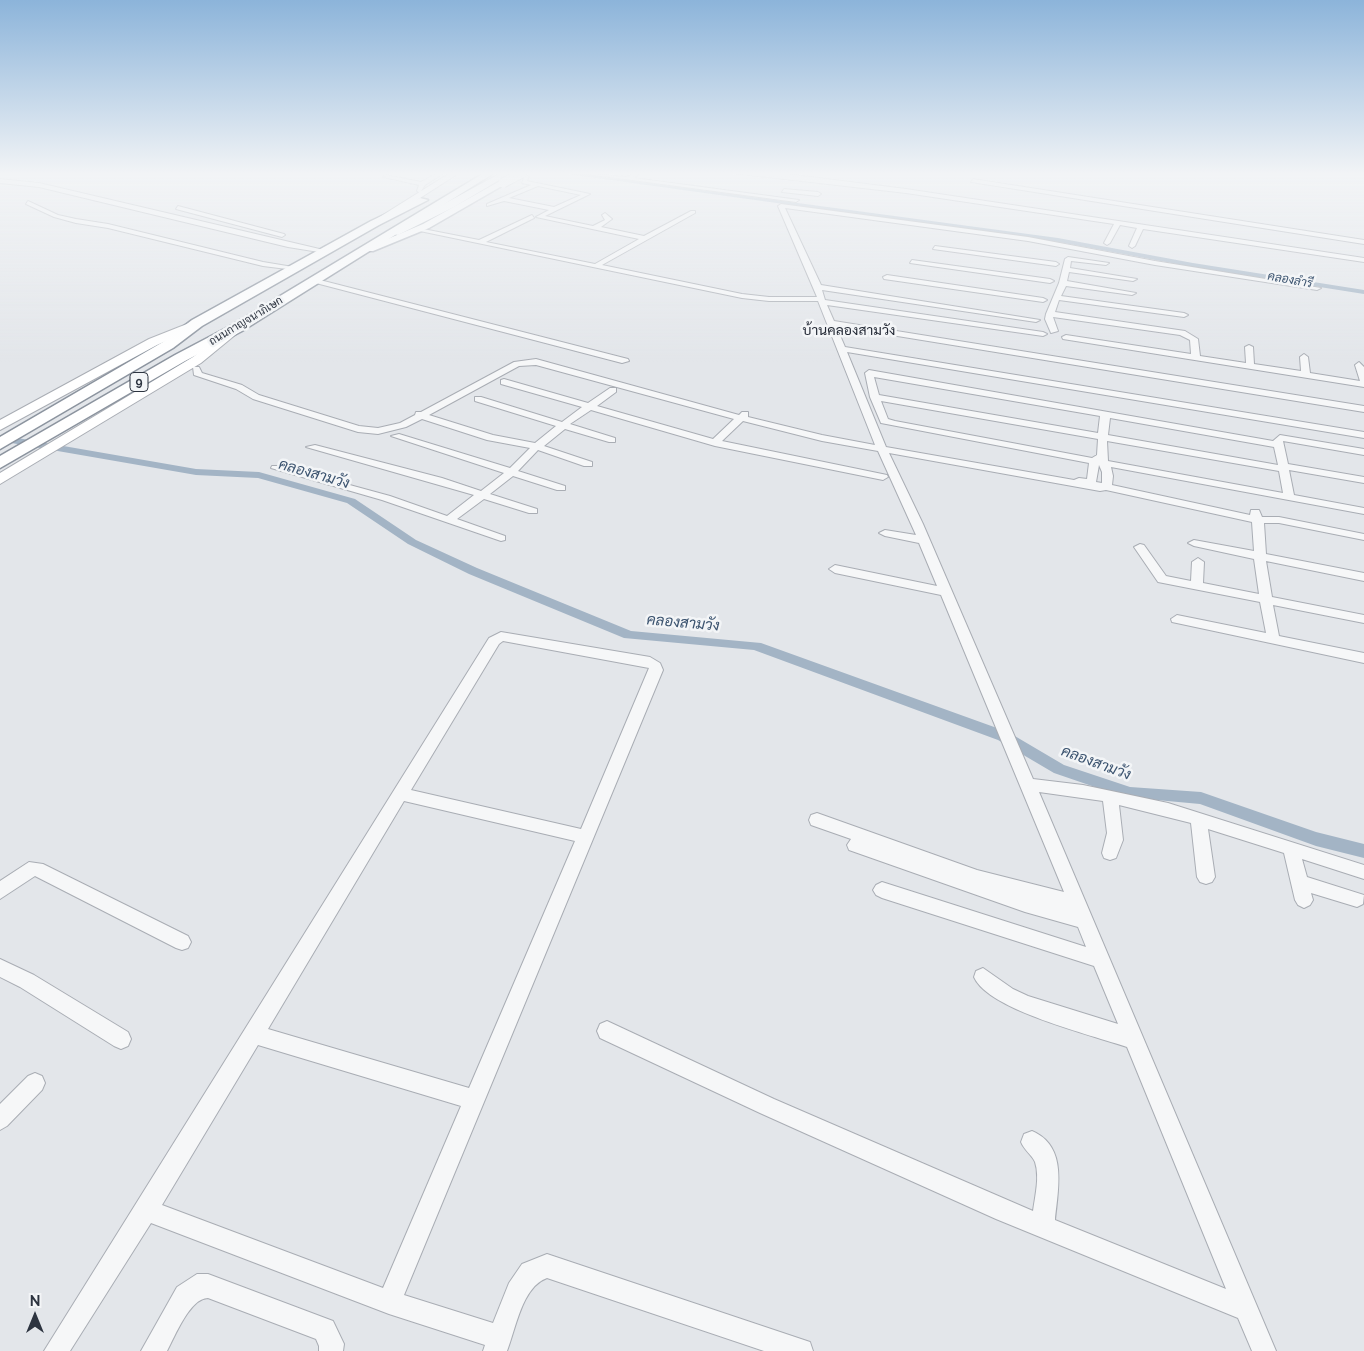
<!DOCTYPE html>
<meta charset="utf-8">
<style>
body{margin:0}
#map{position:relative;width:1364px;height:1351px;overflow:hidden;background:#e3e6ea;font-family:Raleway,sans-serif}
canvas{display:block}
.north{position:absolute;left:10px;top:1291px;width:50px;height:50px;-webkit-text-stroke:4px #f3f5f7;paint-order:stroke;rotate:0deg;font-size:14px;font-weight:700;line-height:20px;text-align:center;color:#2d3440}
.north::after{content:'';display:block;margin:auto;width:18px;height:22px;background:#2d3440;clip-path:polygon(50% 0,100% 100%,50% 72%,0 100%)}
</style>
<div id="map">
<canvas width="1364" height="1351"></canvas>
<div class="north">N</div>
</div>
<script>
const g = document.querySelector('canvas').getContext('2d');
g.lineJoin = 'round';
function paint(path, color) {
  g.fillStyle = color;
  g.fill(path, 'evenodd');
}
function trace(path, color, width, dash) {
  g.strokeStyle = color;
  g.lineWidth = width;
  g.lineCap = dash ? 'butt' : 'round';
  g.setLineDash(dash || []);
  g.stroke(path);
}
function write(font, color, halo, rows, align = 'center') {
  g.font = font + ' Raleway,Sarabun,sans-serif';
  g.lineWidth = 5;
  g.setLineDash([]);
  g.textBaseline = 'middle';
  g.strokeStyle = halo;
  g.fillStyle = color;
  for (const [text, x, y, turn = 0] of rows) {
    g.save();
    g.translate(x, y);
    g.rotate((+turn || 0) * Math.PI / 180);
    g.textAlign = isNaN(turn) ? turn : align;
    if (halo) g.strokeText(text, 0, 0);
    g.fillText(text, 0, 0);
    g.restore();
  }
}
const canal = new Path2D(`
 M560,173h15l483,65 135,25 171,27v4l-171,-27 -135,-25z
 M0,435l196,34 63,3 96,27 61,41 61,28 154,63 130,12 247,89 56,33 66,22 71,5 115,40 48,12v14l-48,-12 -116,-42 -76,-7 -70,-24 -56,-33 -244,-90 -130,-12 -155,-64 -61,-30 -61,-41 -89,-25 -62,-3 -196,-34z`);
const minor = new Path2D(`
 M437,173h7l-19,12 -5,8 -3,-2 2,-6 -36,-8 3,-2 35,7z
 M510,173l19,3 -2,5 63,13 -45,22 48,10 12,-6 -3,-5 3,-2 7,6 -11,8 43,9 47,-25h4v2l-93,52 140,29 27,3h48l-39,-91 3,-2 247,33 127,24 166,27 -4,2 -162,-25 -127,-24 -243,-33 36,77 219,35 -4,2 -214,-32 3,10 218,32 4,2 -4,2 -216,-31 7,16 530,85v6l-528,-86 9,21 519,85v6l-517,-86 39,95 188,33 5,-2 8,1 2,-16 -208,-40 -11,-26 -5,-24 4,-3 404,71 7,-6 84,14v6l-81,-14 5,23 76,13v6l-75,-13 5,25 70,13v6l-253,-47 2,9 -1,9 138,30 1,-5h8l3,7h17l85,17v6l-85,-17h-15l2,31 98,19v8l-98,-20 6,36 92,18v8l-91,-18 6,31 85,17v10l-192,-41 -1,-3 6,-4 89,18 -6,-31 -102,-20 -24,-35 6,-3 4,1 22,31 25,5 1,-19 6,-4 6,4 -1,21 56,11 -5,-35 -60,-13 -6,-3 6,-3 60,11 -2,-29 -146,-32 -6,1 -211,-38 34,71 110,255 50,6 85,18 196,62v14l-62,-20 5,18 57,18 -1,9 -6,3 -46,-14 2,7 -3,5 -6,3 -6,-3 -3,-5 -11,-47 -76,-24 7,48 -3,5 -6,2 -6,-2 -3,-5 -6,-54 -72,-18 4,35 -7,18 -6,2 -6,-2 -2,-5 5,-20 -4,-32 -64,-9 237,559h-24l-14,-33 -242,-99 -236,-106 -160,-75 -3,-7 3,-7 7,-3 167,78 259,112c2,-15 7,-34 2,-49 -3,-7 -11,-12 -14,-20l3,-8 8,-3c36,15 26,58 23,89l171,69 -99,-242c-35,-12 -139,-37 -153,-70l2,-6 7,-3 30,21 15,7 90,28 -24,-58 -212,-68 -6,-3 -3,-5 3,-5 6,-3 204,65 -8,-20 -53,-15 -176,-62 -2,-5 4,-6 -40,-14 -2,-5 2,-5 6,-2 160,57 87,22 -123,-297 -106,-22 -6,-4 6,-4 102,21 -18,-43 -34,-7 -6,-3 6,-3 31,5 -38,-84 -56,-10 -79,-20 -21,20 165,34 1,2 -5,3 -168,-34 -124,-36 -21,14 45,14v4h-6l-44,-13 -21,17 48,16v4h-8l-46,-16 -20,21 47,15v4h-8l-44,-14 -23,18 47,15v4h-8l-45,-14 -27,20 48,17v4l-4,1 -119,-41 -111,-32 1,-2h8l110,30 57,20 27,-21 -168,-48 9,-2 127,33 39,13 23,-18 -113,-37 8,-2 111,34 20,-20 -43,-8 -65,-21 -16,8 -28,7 -20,-2 -105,-33 -17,-10 -42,-14 -1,-8h6l3,6 40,12 17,10 100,31 19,2 22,-5 15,-8 1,-3h5l93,-50 22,-3 203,56 3,-3h6v5l74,18 53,10 -57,-144h-49l-27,-3 -327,-68 3,-2 61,12 53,-25 2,3 -48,24 109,22 44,-25 -103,-22 13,-7 -45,-9 -17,5v-2l44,-19 -9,-2 2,-5zM538,186l43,9 -27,12 -45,-9zM536,365l198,54 -21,20 -116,-33 19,-14v-4h-6l-22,15 -84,-24 -3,1v4l81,23 -20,15 -81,-25h-6v4l81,25 -21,17 -42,-8 -64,-20 90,-49zM874,377l226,39 -2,17 -219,-38zM881,401l217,38 -1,16 -5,3 -197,-37 -7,-2zM1110,418l164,29 4,18 -170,-30zM1107,441l172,30 4,22 -175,-32zM1099,465l3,7v11l-6,-1z
 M580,173l47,4 8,-4 3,2 -4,3 165,22 -3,2z
 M732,173l55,1 119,15 458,69v4l-221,-33 -8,17 -3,2 -3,-2 8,-18 -17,-3 -10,18 -3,2 -3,-2 10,-19 -208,-31z
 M0,179l39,4 289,68 -3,2 -37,-6 -249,-60 -39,-4z
 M973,179l391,61v4l-393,-62z
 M784,189l34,3 3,2 -3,2 -36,-4z
 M28,201l30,14 18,4 32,5 155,38 36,6 -4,2 -32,-4 -155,-38 -32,-5 -22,-6 -28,-13z
 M178,206l106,28 1,1 -3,2 -106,-28z
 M935,246l121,16 3,2 -3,2 -123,-17z
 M1068,257l41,6 -3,2 -35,-4 -1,7 67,11 -4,2 -64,-9 -2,9 69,12 -4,2 -66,-9 -5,10 123,17 4,2 -4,2 -125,-17 -4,12 130,19 13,8 2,17 46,7 -1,-16 4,-2 4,2 1,17 47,7 -1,-14 4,-3 4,3 2,16 50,8 -5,-16 4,-3 5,5v20l-301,-48 -1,-2 4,-2 125,19 -1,-14 -10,-5 -127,-18 5,14 -7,2 -6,-14 1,-5 13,-31 6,-24z
 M912,260l138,19 4,2 -4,2 -140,-20z
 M887,275l156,23 4,2 -4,2 -159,-23 -1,-2z
 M312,278l316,81 1,2 -7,2 -310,-81z
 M501,632l149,25 10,6 3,7 -259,625 89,28 16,-40 13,-19 25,-10 254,85 9,3 3,9h-49l-217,-73c-25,9 -31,50 -40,73h-24l2,-6 -96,-31 -238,-91 -81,128h-26l445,-713zM503,641l146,27 -68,161 -170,-39 88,-146zM404,801l171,40 -106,247 -201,-59zM258,1045l203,61 -78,182 -221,-83z
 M29,862l14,2 145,72 3,6 -3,6 -6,2 -6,-2 -141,-72 -35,23v-18z
 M0,959l34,16 94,57 3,7 -3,7 -7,3 -7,-3 -94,-59 -20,-10z
 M35,1073l7,3 3,7 -3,7 -35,36 -7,4v-26l28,-28z
 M197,1274h11l125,47 11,23 -1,7h-24v-5l-3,-7 -108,-41c-18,0 -33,38 -41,53h-26l36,-64z`);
const secondary = new Path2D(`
 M450,173h9l-81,52 -8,-2z
 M501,173h10l-57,34 -56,28 -8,-2z
 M197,320l4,1v4l-44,20 -157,85v-10l149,-81z
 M236,325l4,2v4l-39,32 -201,121v-11l193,-116z`);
const primary = new Path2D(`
 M500,181l7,2 -78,45 -56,23h-8l-1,-2 59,-25z`);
const trunk = new Path2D(`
 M484,173h10l-252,158 -57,30 -185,107v-12l175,-101 57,-30z
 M420,198l8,2 -49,25 -177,101 -29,22 -173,101v-12l163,-95 29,-22 179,-99z`);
const primaryBridge = new Path2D(`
 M503,183l19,-10`);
const farStreetnames = [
 ["ถนนกาญจนาภิเษก",246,321,-31]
];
const farWaternames = [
 ["คลองลำรี",1290,280,10]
];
const shields = [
 [139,382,18]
];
const shieldNames = [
 ["9",139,382]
];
const farQuarternames = [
 ["บ้านคลองสามวัง",849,331]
];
const waterNames = [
 ["คลองสามวัง",314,474,16],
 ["คลองสามวัง",683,623,5],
 ["คลองสามวัง",1096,763,20]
];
paint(canal, '#a3b4c5');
trace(minor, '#a9adb4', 2);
trace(secondary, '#a9adb4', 2);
trace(primary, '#a4aab4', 3);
trace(trunk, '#8c949f', 3);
paint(minor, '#f6f7f8');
paint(secondary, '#fff');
paint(primary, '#fff');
paint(trunk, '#fff');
trace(primaryBridge, '#a4aab4', 11, []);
trace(primaryBridge, '#fff', 9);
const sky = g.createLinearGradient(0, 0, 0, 362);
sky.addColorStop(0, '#8cb4da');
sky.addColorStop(0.48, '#f2f4f6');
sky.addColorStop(1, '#f2f4f600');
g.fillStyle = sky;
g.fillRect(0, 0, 1364, 362);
write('11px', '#2d3440', '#f3f5f7', farStreetnames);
write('italic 12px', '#3b536f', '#f3f5f7', farWaternames);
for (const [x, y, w] of shields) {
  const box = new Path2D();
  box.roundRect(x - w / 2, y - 9.5, w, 19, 4);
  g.fillStyle = '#f3f5f7';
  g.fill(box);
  trace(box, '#2d3440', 1);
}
write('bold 12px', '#2d3440', null, shieldNames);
write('14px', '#1f2531', '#f3f5f7', farQuarternames);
write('italic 15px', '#3b536f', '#f3f5f7', waterNames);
</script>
